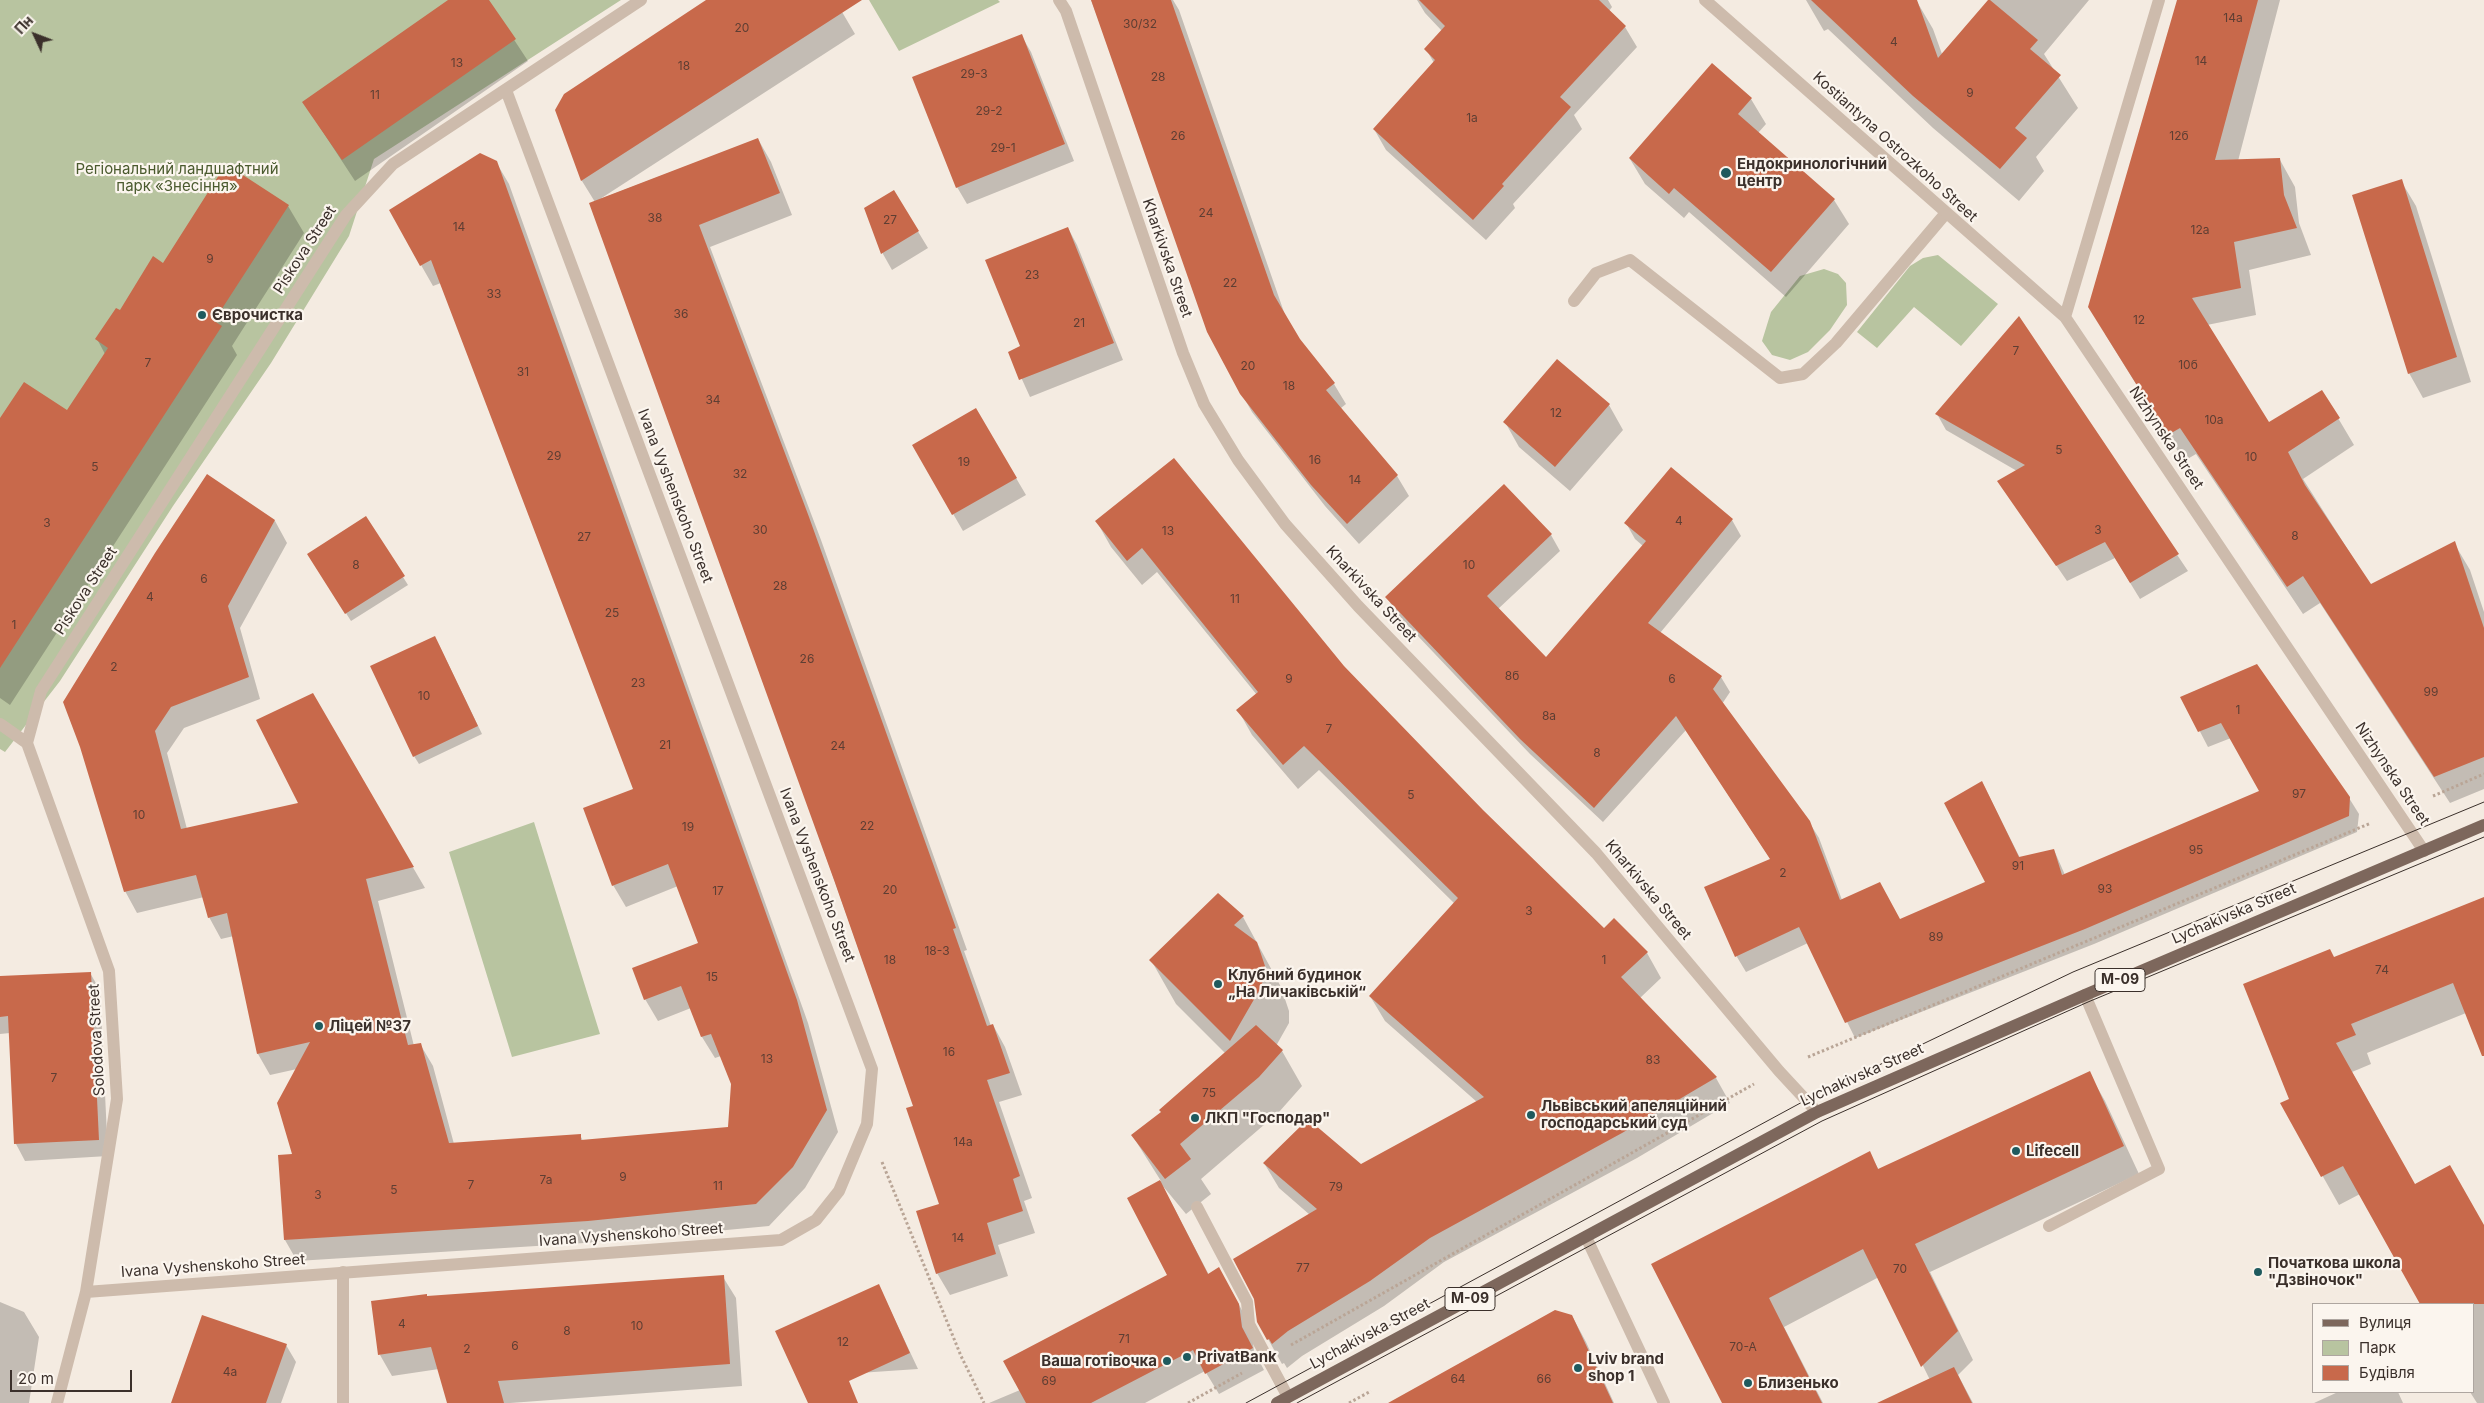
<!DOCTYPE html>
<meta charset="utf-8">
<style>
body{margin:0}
#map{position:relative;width:2484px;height:1403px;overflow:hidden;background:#f4ebe1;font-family:Inter,sans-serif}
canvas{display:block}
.legend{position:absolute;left:2312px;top:1303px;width:162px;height:90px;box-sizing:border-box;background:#fbf5ee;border:1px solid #aea6a0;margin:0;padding:6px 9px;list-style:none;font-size:15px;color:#3b302b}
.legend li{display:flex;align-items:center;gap:10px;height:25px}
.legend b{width:25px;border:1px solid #aea6a0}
.north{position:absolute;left:10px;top:10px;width:50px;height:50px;-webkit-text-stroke:4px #fbf5ee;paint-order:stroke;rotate:313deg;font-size:14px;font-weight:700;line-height:20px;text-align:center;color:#3b302b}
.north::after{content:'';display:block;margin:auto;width:18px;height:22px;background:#3b302b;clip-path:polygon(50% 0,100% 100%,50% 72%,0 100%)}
.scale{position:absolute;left:10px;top:1370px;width:122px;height:22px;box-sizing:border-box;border:2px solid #3b302b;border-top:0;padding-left:6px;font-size:15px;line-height:18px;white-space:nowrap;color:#3b302b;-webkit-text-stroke:4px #fbf5ee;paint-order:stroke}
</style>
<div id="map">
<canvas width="2484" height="1403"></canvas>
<ul class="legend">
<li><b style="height:6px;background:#7d675c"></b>Вулиця</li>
<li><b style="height:14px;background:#b8c4a0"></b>Парк</li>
<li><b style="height:14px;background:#c8694b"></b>Будівля</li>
</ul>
<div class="north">Пн</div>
<div class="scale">20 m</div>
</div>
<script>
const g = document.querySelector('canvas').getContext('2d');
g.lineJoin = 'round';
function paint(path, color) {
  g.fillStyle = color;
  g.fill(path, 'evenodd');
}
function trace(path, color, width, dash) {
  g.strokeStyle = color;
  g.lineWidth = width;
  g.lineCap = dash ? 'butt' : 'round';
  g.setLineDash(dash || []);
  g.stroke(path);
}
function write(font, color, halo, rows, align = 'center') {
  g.font = font + ' Inter,sans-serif';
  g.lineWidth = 4.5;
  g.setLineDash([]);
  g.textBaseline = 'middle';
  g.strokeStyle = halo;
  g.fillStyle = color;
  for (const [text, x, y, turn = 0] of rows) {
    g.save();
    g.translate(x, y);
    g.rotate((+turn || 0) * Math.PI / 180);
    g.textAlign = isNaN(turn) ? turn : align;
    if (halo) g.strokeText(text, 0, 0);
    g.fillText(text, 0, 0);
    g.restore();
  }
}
const green = new Path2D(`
 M0,0h621l-247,159 -25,77 -78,127 -98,143 -113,175 -55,71 -5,-3z
 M869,0h129l2,2 -101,49z
 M1938,255l60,49 -37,42 -47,-39 -37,41 -20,-16 53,-66 13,-8z
 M1824,269l14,5 8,9 1,22 -17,25 -22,22 -18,8 -18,-5 -10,-14 9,-29 29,-36z
 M534,822l66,212 -88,23 -63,-205z`);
const shadow = new Path2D(`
 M450,0h38l40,61 -173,120 -51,-78z
 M709,0h126l20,34 -255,165 158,-60 13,23 21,53 -82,32 111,293 146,410 -3,1 27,75 2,-1 12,22 17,48 -23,7 33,96 -8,3 11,32 -37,12 10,31 -58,19 -13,-22 3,-68 -26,-99 -319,-904 -13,-21 -25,-71z
 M1091,0h82l6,10 106,305 14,25 35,44 12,20 -5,4 56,68 12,20 -50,48 -34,-38 -73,-94 -12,-21z
 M1417,0h191l4,7 -3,4 16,16 12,20 -63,68 8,14 -69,75 2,4 -29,32 -100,-90 -12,-21 60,-66 -8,-14 16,-18 -17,-18z
 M1806,0h110l17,29 9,25 47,-54h100l-45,54 34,54 -42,49 8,14 -25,30 -86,-73 -105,-99 -4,2z
 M2179,0h101l-42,161 42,-1 15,27 4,36 12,32 -62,15 7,45 -49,10 62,99 69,-6 16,27 -51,34 68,107 83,-43 16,27 14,42v177l-34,14 -130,-200 -17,11 -107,-160 -12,7 -79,-127z
 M1021,35l10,17 43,109 -107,43 -10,-17z
 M1712,65l39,34 15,25 -8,9 76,67 15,24 -63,73 -97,-85 -5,6 -39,-34 -15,-25z
 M496,162l13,22 299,839 30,109 -33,56 -36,38 -169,16 -303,19 -12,-21 8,-85 4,-86 -27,6 -12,-21 -24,-118 -13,3 -12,-22 -5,-20 -67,16 -12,-22 -44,-144 127,-271 67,45 12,22 -47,85 20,71 -76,29 -17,25 20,76 113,-25 12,-109 113,193 -47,13 36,145 6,-2 13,22 21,78 126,-9 3,6 146,-13 4,-44 -12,-28 -6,2 -13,-21 -11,-29 -33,13 -13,-22 54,-55 -21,-58 -52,21 -13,-22 22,-95 -194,-507 -8,3 -12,-21z
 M2401,181l15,25 55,176 -48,16 -14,-25z
 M894,192l34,56 -36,22 -9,-16 -17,-45z
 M288,206l16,27 -72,113 5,9 -227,350 -10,-7v-278l67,-8 38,-58 -8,-15 67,-74z
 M1068,228l9,17 46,115 -93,37 -20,-44 12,-6z
 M2018,318l170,253 -48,28 -25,-41 -48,23 -68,-99 18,-11 -71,-41 -9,-16z
 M1609,405l14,25 -53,61 -51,-44 -14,-25z
 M976,410l50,85 -63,36 -49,-85z
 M1174,460l169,207 139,144 122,118 43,24 14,25 -21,20 76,80 14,25 -93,55 -193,104 -60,44 -82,50 -15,12 -3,-5 -2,1 -14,-25 -12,-41 54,-83 -31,-27 -15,-25 97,3 116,-64 -92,-81 -15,-25 85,-92 -136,-134 -21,19 -46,-54 -14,-25 19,-15 -100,-123 -15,13 -31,-38 -14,-25z
 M1671,469l61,51 9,16 -81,97 61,44 9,15 -8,12 87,118 10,16 23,62 58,21 87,-38 -5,-101 38,76 34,-8 11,25 196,-83 -30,-54 -23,9 -26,-50 167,101 10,16 -2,18 -263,112 -239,94 -47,-95 -62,29 -9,-15 -32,-69 66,-28 -85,-130 -83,92 -73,-68 -134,-141 -9,-16 117,-111 47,49 9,16 -62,58 48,50 97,-113 -8,-7 -9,-16z
 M366,518l42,67 -57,36 -37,-58z
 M439,645l43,89 -63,30 -5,-8z
 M2484,898v147l-18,-32 -99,40 4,11 -19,8 63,114 69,40v177h-7l-7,-11h3v-88h-52l-61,-110 -21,11 -57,-101 8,-5 44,-141z
 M1243,917l38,70 8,24v12l-13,23 6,5 20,35 -23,26 -78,67 10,15 -25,20 -24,-29 47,90 22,15 20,37 3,24 10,19 -45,24 -14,-23 -60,32h-156l31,-13 148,-114 -39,-78 32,-17 -29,-46 29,-22 64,-60 -49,-49 -25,-44z
 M90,973l10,17 8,166 -83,5 -9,-17 -6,-111 -10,1v-56z
 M2089,1073l16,28 34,73 -209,98 43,88 -15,15 15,28h-91l48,-23 -51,-103 -95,50 39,76h-100l-71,-138 217,-112 10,17z
 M723,1277l13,21 6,88 -232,17h-62l-9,-34 -47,7 -12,-21 47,-58z
 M879,1286l39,83 -118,8z
 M0,1302l24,10 15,25 -10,66h-29z
 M1572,1316l14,26 28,61h-223z
 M286,1345l10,17 -15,41h-108z
 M2338,1392h60l5,11h-89z`);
const building = new Path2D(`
 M448,0h41l27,39 -174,121 -40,-58z
 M706,0h156l-281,181 -26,-71 9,-16z
 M1091,0h80l103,295 26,44 35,44 -9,7 72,85 -51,49 -36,-39 -71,-91 -33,-62z
 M1419,0h180l27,26 -66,71 11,10 -69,77 2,2 -31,34 -100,-91 62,-69 -11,-11 21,-23z
 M1811,0h106l21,58 50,-58h2l48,40 -8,9 31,26 -46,53 12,10 -27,31 -87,-73z
 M2177,0h81l-43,160 65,-2 4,37 13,33 -63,14 7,46 -49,10 77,124 53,-32 18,28 -52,34 17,33 66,99 84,-43 29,87v129l-50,20 -131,-201 -16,11 -107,-159 -12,7 -80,-128z
 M1022,34l43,110 -109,44 -44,-111z
 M1712,63l40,35 -14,16 97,85 -64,73 -97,-84 -5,6 -40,-36z
 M758,138l22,55 -81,32 110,292 147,411 -3,1 34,97 6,-2 17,49 -23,7 33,96 -7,3 10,32 -36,12 9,31 -60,20 -20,-63 23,-7 -33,-96 7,-2 -79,-226 -245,-677z
 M480,153l17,8 300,839 30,110 -34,57 -37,37 -168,17 -304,19 -6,-85 14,-1 -15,-51 33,-61 -53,12 -30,-141 -19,5 -12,-43 -72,17 -44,-145 -17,-45 92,-149 52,-79 68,46 -47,86 21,71 -78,30 -16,24 26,98 117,-26 -42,-83 57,-27 101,174 -48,12 42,166 13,-2 28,100 132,-9v6l147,-13 3,-43 -20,-50 -10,3 -20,-51 -37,14 -12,-32 66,-25 -30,-79 -56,22 -29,-78 50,-19 -202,-529 -11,6 -31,-56z
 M226,164l63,41 -75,116 8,5 -222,342v-250l24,-36 43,28 41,-62 -13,-9 21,-31 4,2 33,-54 10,7z
 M2402,179l55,178 -49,17 -56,-179z
 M894,190l25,41 -38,23 -17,-46z
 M1068,227l46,116 -95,37 -11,-28 12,-6 -35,-86z
 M2019,316l160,238 -49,29 -25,-41 -49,24 -59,-85 28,-16 -90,-51z
 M1557,359l53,45 -55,63 -52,-45z
 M976,408l41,70 -65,37 -40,-70z
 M1174,458l170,208 53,55 86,89 121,118 10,-10 34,34 -27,25 96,100 -95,56 -192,105 -60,43 -82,50 -16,13 -3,-5 -2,1 -10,-18 -3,-23 -21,-40 84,-50 -54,-46 45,-44 53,45 123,-67 -115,-101 89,-98 -154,-152 -21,19 -47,-55 22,-18 -116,-144 -15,13 -32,-40z
 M1671,467l62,52 -85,104 74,53 -9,13 97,132 30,79 40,-18 20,37 85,-37 -41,-79 38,-22 37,76 35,-8 8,26 197,-84 -38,-68 -23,9 -18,-35 77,-33 93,133 -1,19 -264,113 -240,94 -46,-96 -64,30 -31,-70 66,-28 -94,-143 -82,92 -74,-69 -135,-142 119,-113 48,50 -65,62 59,61 100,-116 -22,-18z
 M366,516l39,60 -60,38 -38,-60z
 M435,636l43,90 -65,31 -43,-91z
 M1218,893l26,23 -10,9 23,17 8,24 -1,12 -4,11 -30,52 -81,-81z
 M2484,897v159h-2l-29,-73 -102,41 5,11 -20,8 79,141 35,-19 34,60v79h-64l-77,-138 -22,11 -41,-74 9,-4 -46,-115 87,-35 4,8z
 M91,972l8,168 -85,4 -6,-128 -8,1v-41z
 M1256,1025l27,25 -24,27 -79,67 11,15 -26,20 -34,-44 30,-23 -2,-2z
 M2090,1071l34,75 -209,98 43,87 -37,36 -58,-118 -94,49 53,105h-100l-71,-139 219,-113 8,18z
 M1160,1180l48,94 11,-7 20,37 3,23 11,21 -48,26 -12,-24 -102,53h-65l-23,-42 164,-86 -40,-77z
 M724,1275l6,89 -232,17 6,22h-57l-16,-56 -53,8 -7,-54 56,-7v2z
 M879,1284l31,69 -61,28 9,22h-50l-33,-72z
 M1555,1310l17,5 41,88h-225z
 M202,1315l85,29 -21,59h-95z
 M1954,1367l18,36h-95z`);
const path = new Path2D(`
 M2433,796l51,-22
 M1808,1057l563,-234
 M882,1162l79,194 23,47
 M1291,1345l463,-261
 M1188,1403l54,-30
 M1349,1403l22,-12`);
const service = new Path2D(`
 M1574,301l22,-28 34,-13 150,118 23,-4 33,-31 110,-130
 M1197,1207l50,95 2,22 39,73
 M2049,1226l110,-57 -74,-174`);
const pedestrian = new Path2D(`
 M343,1403v-131`);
const minor = new Path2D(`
 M1059,0l7,11 117,342 21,51 34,56 47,64 73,82 238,247 183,218 38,41
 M1705,0l360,317 359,534
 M2065,317l94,-317
 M0,724l27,19
 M27,743l14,-52 305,-476 47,-51 248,-164
 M27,743l82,228 8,128 -31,193 -29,111
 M1586,1237l78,166
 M86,1292l695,-52 35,-20 23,-29 28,-67 5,-55 -366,-979`);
const primary = new Path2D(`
 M1277,1403l540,-291 268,-117 399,-170`);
const tram = new Path2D(`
 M1246,1403l560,-303 267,-128 411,-170
 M1297,1403l525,-282 266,-119 396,-165`);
const markers = [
 [1726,173,6,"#1f5a5e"],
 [202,315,5,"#1f5a5e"],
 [1218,984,5,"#1f5a5e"],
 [319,1026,5,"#1f5a5e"],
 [1531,1115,5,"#1f5a5e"],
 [1195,1118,5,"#1f5a5e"],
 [2016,1151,5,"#1f5a5e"],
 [2258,1272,5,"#1f5a5e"],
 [1187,1357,5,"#1f5a5e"],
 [1167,1361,5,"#1f5a5e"],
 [1578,1368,5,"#1f5a5e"],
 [1748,1383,5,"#1f5a5e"]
];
const numberNames = [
 ["14а",2233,18],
 ["30/32",1140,24],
 ["20",742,28],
 ["4",1894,42],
 ["14",2201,61],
 ["13",457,63],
 ["18",684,66],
 ["29-3",974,74],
 ["28",1158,77],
 ["9",1970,93],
 ["11",375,95],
 ["29-2",989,111],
 ["1а",1472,118],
 ["26",1178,136],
 ["12б",2179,136],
 ["29-1",1003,148],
 ["24",1206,213],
 ["38",655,218],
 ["27",890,220],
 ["14",459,227],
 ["12а",2200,230],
 ["9",210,259],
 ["23",1032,275],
 ["22",1230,283],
 ["33",494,294],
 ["36",681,314],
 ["12",2139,320],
 ["21",1079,323],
 ["7",2016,351],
 ["7",148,363],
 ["10б",2188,365],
 ["20",1248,366],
 ["31",523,372],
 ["18",1289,386],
 ["34",713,400],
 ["12",1556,413],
 ["10а",2214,420],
 ["5",2059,450],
 ["29",554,456],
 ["10",2251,457],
 ["16",1315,460],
 ["19",964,462],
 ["5",95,467],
 ["32",740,474],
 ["14",1355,480],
 ["4",1679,521],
 ["3",47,523],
 ["30",760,530],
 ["3",2098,530],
 ["13",1168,531],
 ["8",2295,536],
 ["27",584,537],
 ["8",356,565],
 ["10",1469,565],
 ["6",204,579],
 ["28",780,586],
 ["4",150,597],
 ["11",1235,599],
 ["25",612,613],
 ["1",14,625],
 ["26",807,659],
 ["2",114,667],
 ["8б",1512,676],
 ["9",1289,679],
 ["6",1672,679],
 ["23",638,683],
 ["99",2431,692],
 ["10",424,696],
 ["1",2238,710],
 ["8а",1549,716],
 ["7",1329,729],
 ["21",665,745],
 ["24",838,746],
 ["8",1597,753],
 ["97",2299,794],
 ["5",1411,795],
 ["10",139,815],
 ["22",867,826],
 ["19",688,827],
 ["95",2196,850],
 ["91",2018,866],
 ["2",1783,873],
 ["93",2105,889],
 ["20",890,890],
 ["17",718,891],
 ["3",1529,911],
 ["89",1936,937],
 ["18-3",937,951],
 ["18",890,960],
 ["1",1604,960],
 ["74",2382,970],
 ["15",712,977],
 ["16",949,1052],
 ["13",767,1059],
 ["83",1653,1060],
 ["7",54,1078],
 ["75",1209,1093],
 ["14а",963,1142],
 ["9",623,1177],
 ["7а",546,1180],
 ["7",471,1185],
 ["11",718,1186],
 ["79",1336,1187],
 ["5",394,1190],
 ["3",318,1195],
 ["14",958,1238],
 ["77",1303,1268],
 ["70",1900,1269],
 ["4",402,1324],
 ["10",637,1326],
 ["8",567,1331],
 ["71",1124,1339],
 ["12",843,1342],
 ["6",515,1346],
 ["70-А",1743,1347],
 ["2",467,1349],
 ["4а",230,1372],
 ["64",1458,1379],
 ["66",1544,1379],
 ["69",1049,1381]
];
const shields = [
 [2120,980,50],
 [1470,1299,50]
];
const shieldNames = [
 ["М-09",2120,980],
 ["М-09",1470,1299]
];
const streetNames = [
 ["Kostiantyna Ostrozkoho Street",1895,147,42],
 ["Piskova Street",305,250,-57],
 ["Kharkivska Street",1167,258,71],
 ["Nizhynska Street",2166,438,56],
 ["Ivana Vyshenskoho Street",675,496,69],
 ["Piskova Street",86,591,-57],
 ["Kharkivska Street",1371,594,47],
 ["Nizhynska Street",2392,774,56],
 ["Ivana Vyshenskoho Street",817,875,69],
 ["Kharkivska Street",1648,890,50],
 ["Lychakivska Street",2234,914,-23],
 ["Solodova Street",97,1040,-93],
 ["Lychakivska Street",1862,1075,-24],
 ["Ivana Vyshenskoho Street",631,1235,-4],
 ["Ivana Vyshenskoho Street",213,1266,-4],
 ["Lychakivska Street",1370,1334,-28]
];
const poiNames = [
 ["Ендокринологічний",1737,164],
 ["центр",1737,181],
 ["Єврочистка",212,315],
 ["Клубний будинок",1228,975],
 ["„На Личаківській“",1228,992],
 ["Ліцей №37",329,1026],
 ["Львівський апеляційний",1541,1106],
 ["господарський суд",1541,1123],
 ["ЛКП \"Господар\"",1205,1118],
 ["Lifecell",2026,1151],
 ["Початкова школа",2268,1263],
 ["\"Дзвіночок\"",2268,1280],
 ["PrivatBank",1197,1357],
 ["Lviv brand",1588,1359],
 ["shop 1",1588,1376],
 ["Ваша готівочка",1157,1361,"right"],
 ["Близенько",1758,1383]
];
const parkNames = [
 ["Регіональний ландшафтний",177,169],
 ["парк «Знесіння»",177,186]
];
paint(green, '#b8c4a0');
paint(shadow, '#0003');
paint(building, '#c8694b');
trace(path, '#b9a596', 3, [2.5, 2.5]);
trace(service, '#cdbbac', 12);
trace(pedestrian, '#cdbbac', 12);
trace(minor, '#cdbbac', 12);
trace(primary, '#7d675c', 12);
trace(tram, '#3b302b', 1);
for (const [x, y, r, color] of markers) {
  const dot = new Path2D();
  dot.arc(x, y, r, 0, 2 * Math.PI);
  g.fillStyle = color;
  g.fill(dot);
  trace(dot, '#fbf5ee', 2);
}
write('12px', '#5e3e33', null, numberNames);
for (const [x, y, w] of shields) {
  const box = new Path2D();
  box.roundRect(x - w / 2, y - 11.5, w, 23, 4);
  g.fillStyle = '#fbf5ee';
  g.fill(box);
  trace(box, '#3b302b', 1);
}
write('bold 14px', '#3b302b', null, shieldNames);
write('15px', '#3b302b', '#fbf5ee', streetNames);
write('bold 15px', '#3b302b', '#fbf5ee', poiNames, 'left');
write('15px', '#4a5a2e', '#fbf5ee', parkNames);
</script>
